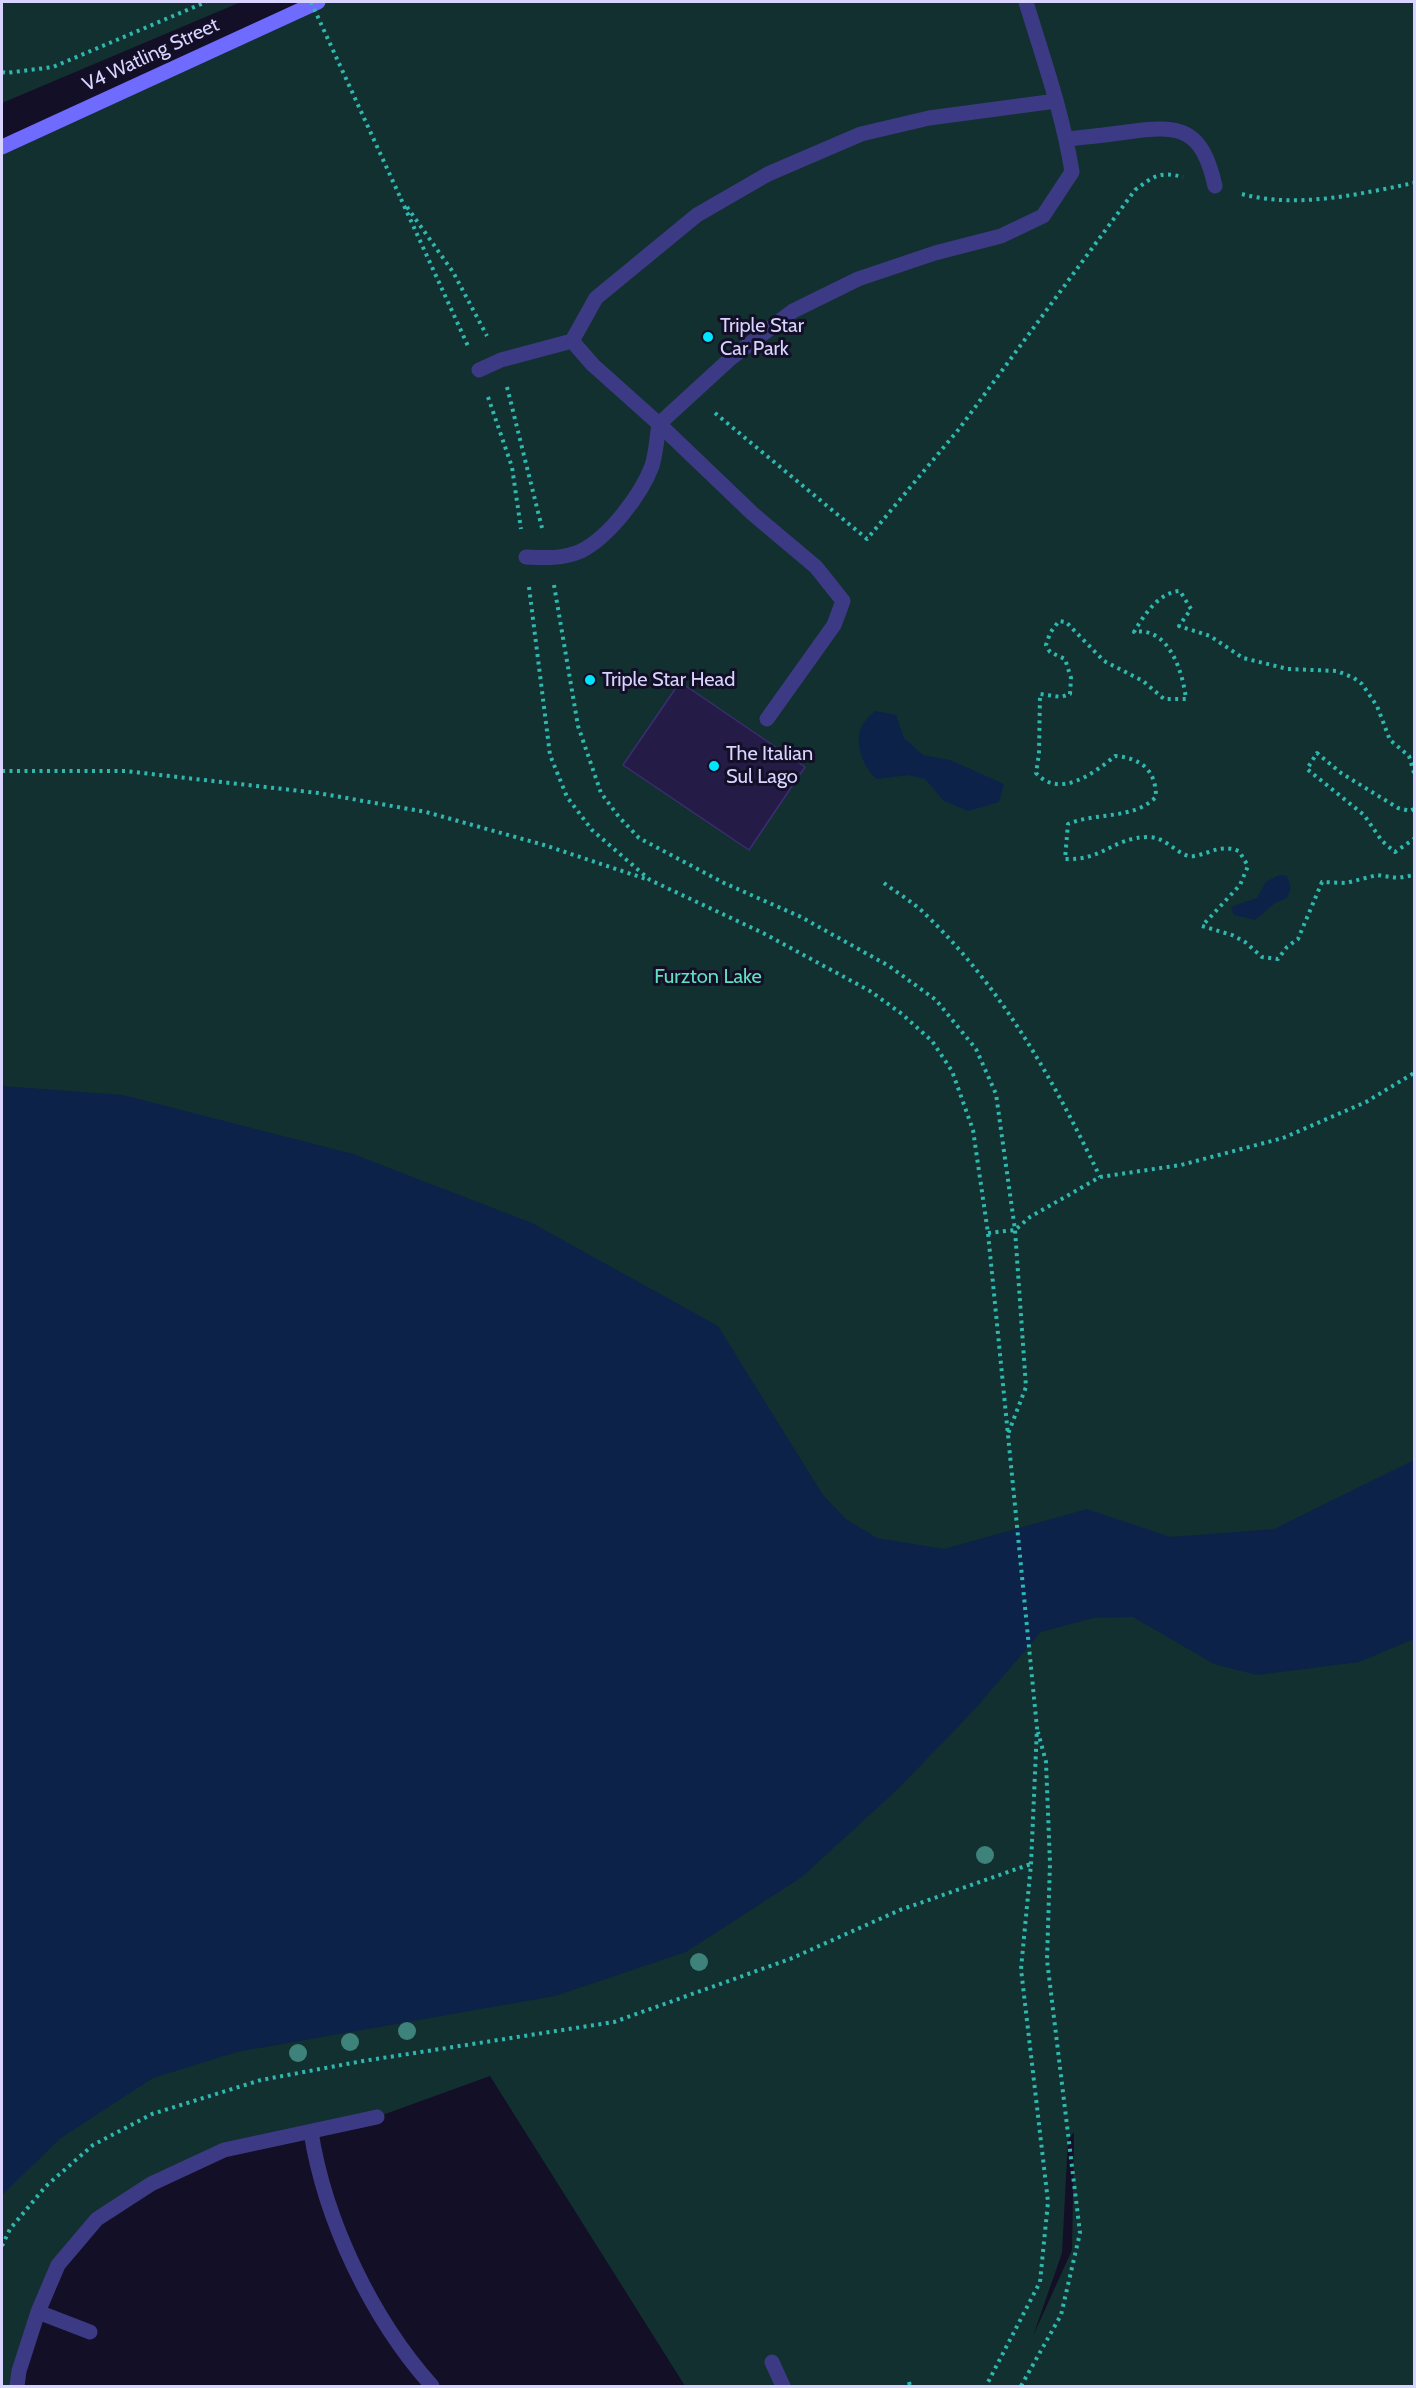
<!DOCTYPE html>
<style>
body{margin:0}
#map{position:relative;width:1416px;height:2388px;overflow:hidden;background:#130f26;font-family:Cabin,sans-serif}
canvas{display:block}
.frame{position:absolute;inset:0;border:3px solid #d9d4ff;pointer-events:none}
</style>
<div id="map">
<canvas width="1416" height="2388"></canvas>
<div class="frame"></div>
</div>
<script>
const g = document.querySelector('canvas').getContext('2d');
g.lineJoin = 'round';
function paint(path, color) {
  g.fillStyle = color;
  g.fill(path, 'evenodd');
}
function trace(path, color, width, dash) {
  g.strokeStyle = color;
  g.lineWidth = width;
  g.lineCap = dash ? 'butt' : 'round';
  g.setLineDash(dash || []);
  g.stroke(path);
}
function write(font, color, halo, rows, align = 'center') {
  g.font = font + ' Cabin,sans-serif';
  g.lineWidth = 6;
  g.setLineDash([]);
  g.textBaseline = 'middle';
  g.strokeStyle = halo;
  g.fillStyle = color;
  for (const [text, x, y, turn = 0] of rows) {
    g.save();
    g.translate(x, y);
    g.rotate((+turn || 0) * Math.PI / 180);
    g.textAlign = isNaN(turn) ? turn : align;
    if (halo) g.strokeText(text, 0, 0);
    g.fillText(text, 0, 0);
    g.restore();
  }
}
const green = new Path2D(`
 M2,2h239l-239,101z
 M311,2h1103v2384h-729l-195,-310 -113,41 -153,33 -127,69 -39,46 -41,121h-15v-2239zM1074,2132l-2,118 -39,86 29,-83 6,-113z`);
const water = new Path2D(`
 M875,711l21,4 8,23 19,17 27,5 54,24 -5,18 -31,9 -24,-10 -19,-22 -17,-4 -31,4c-13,-10 -24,-37 -15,-53 3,-6 9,-11 13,-15z
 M1279,875l8,1 4,12 -4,10 -12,5 -20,17 -21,-5 -3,-8 26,-9 9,-16z
 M2,1086l121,9 230,59 179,69 186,103 105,169 23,24 31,19 67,11 143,-40 84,28 103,-8 140,-69v179l-55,23 -102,13 -43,-11 -81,-47 -40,1 -52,14 -65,76 -78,81 -96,88 -116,75 -131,44 -318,56 -84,26 -92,60 -59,57z`);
const building = new Path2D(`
 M680,682l125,85 -56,83 -126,-85z`);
const path = new Path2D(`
 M2,72l4,1 47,-6 153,-65
 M1242,194c55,15 117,0 172,-11
 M401,199l67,147
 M407,207l46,65 34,64
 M507,387l35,141
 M488,397l24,70 9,62
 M715,413l152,126 92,-110 176,-239c19,-14 24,-19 48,-13
 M554,585l24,141 23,67 18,24 20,21 85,45 77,34 88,49 47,34 40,49 20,45 19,136 11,157 -18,47
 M529,587l21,168 17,42 25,33 58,50 113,53 107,58 32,23 30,27 20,30 21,59 15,103 49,495 -6,136 -10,105 27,233 -8,80 -54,104
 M2,771h123l193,22 108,19 118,33 102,34
 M1414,773l-5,-17 -19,-16 -13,-34 -15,-22 -8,-6 -17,-7 -49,-2 -45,-11 -33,-22 -31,-10 12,-17 -11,-18c-21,1 -36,24 -46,41 35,-6 49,41 52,67h-22l-21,-18 -39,-20 -38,-39 -7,-1 -9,12 -4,12 4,7 15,7 6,19 -1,16 -9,3 -21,-3 -1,60 -3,19c23,26 57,1 79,-17 26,2 41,14 41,41 -23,23 -60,15 -88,27l-3,35c38,2 48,-22 84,-22 18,0 32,22 45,19 17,-3 27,-12 45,-5l9,15 -8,19 -38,41 30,9 13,7 17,15 16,2 9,-12 11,-8 24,-57 24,1 31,-8 21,3 16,-3
 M1414,809l-4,2 -12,-3 -57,-35 -24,-20 -10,16 57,46 18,26 13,11 19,-13
 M884,883c13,10 29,19 40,30 78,74 130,168 176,264
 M988,1233l27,-3 15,-13 70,-40 81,-12 102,-27 83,-36 48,-29
 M2,2246l8,-17 36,-43 47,-41 59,-31 109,-34 102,-19 251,-39 176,-63 110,-49 131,-46
 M909,2382l1,4
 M1021,2386l40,-71 19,-82 -33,-273 3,-97 -4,-101 -8,-30`);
const lane = new Path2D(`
 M1026,2c17,56 37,112 46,170l-29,44 -42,20 -66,17 -77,26 -65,32 -62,47 -72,66 -66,-59 -21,-24 24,-43 101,-83 71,-41 93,-40 68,-16 127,-17
 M1067,139c20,-2 40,-4 60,-7 55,-8 75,-3 88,54
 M479,370l22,-10 71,-19
 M526,557c18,1 38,2 55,-6 28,-14 60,-56 71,-85 4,-13 5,-29 7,-42l94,90 63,53 27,34 -9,24 -67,94
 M772,2362l11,24`);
const street = new Path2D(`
 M311,2132c14,89 61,187 121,254
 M38,2312l52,20
 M17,2386l2,-15 19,-59 20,-47 39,-46 54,-35 73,-34 153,-33`);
const secondary = new Path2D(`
 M2,147l316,-145`);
const pathBridge = new Path2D(`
 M311,2l90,197`);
const trees = [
 [985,1855],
 [699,1962],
 [407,2031],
 [350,2042],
 [298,2053]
];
const markers = [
 [708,337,6,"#00e5ff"],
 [590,680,6,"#00e5ff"],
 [714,766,6,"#00e5ff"]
];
const streetNames = [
 ["V4 Watling Street",151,55,-25]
];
const poiNames = [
 ["Triple Star",720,326],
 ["Car Park",720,349],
 ["Triple Star Head",602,680],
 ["The Italian",726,754],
 ["Sul Lago",726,777]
];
const parkNames = [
 ["Furzton Lake",708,977]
];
paint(green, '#12302f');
paint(water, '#0c2248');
paint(building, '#241b47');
trace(building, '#3b2d73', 1.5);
trace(path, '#2fb8b0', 4, [3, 4.5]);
trace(lane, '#3d3a85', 15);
trace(street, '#3d3a85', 15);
trace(secondary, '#6f6bff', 15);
trace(pathBridge, '#2fb8b0', 4, [3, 4.5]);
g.fillStyle = '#3d827b';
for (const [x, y] of trees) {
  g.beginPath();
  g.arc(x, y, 9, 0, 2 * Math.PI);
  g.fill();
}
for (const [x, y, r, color] of markers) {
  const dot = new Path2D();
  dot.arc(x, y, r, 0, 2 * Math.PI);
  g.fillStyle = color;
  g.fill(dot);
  trace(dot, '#130f26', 2);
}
write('20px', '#d9d4ff', '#130f26', streetNames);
write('20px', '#d9d4ff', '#130f26', poiNames, 'left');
write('20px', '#5fe0c0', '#130f26', parkNames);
</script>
